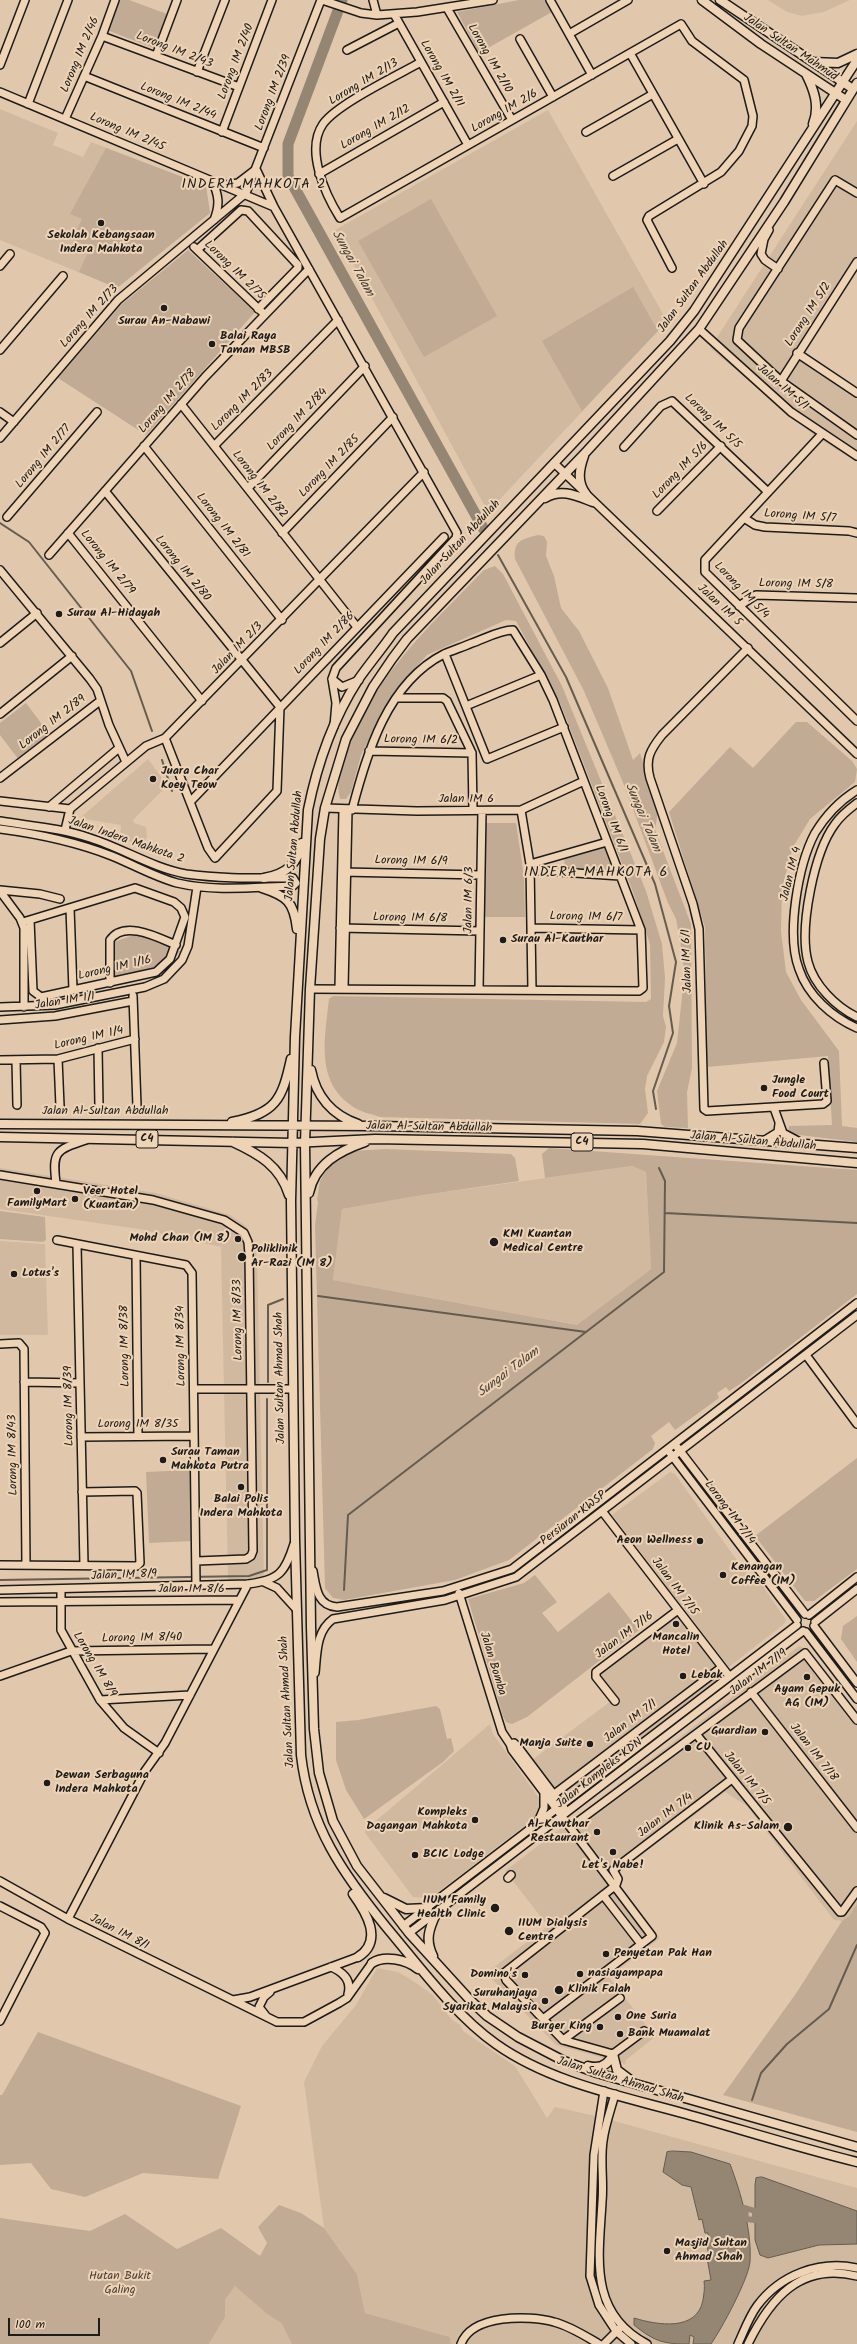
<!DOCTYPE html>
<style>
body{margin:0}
#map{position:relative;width:857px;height:2344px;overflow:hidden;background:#e1c8ac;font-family:Kalam,sans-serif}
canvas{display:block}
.scale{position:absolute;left:8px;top:2318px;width:92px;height:18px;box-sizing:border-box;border:2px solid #1c1c1c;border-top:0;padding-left:5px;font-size:12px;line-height:14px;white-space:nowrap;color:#1c1c1c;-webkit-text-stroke:3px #eed3b5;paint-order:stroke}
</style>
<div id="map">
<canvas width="857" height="2344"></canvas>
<div class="scale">100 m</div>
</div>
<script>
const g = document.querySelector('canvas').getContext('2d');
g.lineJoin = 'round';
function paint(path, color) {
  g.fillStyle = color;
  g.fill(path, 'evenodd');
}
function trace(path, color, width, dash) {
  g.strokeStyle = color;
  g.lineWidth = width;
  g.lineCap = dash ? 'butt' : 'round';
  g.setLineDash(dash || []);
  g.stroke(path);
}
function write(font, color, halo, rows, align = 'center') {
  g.font = font + ' Kalam,sans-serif';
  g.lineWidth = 4;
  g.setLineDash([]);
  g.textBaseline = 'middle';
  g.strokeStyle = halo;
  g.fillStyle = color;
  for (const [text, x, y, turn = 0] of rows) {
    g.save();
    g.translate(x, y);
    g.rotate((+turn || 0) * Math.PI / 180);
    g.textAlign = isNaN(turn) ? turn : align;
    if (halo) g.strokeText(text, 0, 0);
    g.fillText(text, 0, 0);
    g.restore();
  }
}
const built = new Path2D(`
 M768,0h82l-26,12 -22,4 -15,-4z
 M0,109l58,24 -5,12 30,12 8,-15 115,44 4,27 -93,75 -117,-48z
 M548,110l119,211 -179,191 -153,-282z
 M857,121v148l-55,83 55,36v74l-41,-25 -106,-89z
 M148,759l16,22v8l-31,31 1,3 12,4 1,9 -2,5 -6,2 -8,-1 -11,-5 1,-12 -41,-7z
 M632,1166l14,6 5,97 -74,56 -244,-45 9,-71 75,-13z
 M0,1168l156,25 74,22 16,11 7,14 4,16 7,323 -36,1 -7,-333 -82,-18 -139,-20z
 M0,1241l45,3 3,91h-48z
 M670,1472l5,2 71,99 10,3 30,44 -2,4 -55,43 -117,-152z
 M673,1608l52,67 -152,117 -7,2 -11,-4 -23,-30 79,-59 -20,-26 1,-5z
 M799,1646l5,2 7,8 2,-1 44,59v190l-8,12 -7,5 -8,-1 -87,-114 -22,-14 -106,80v14l41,52 -51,39 46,60 -29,23 -1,4 -69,-19 -70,-72 62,-47 -43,-55z
 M490,1724l3,10 48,67 -1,13 -110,84 -17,-1 -48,-64v-3z
 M377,1968l21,4 12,7 23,16 18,24 9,6 3,6 52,35 32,52 8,-11 45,10 257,71v156h-406l-1,-7 -85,-24 -8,-39 -33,-46 -20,-146 18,-36 34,-41z
 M235,2285l32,29 14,9 11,21h-83l16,-27v-17z`);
const green = new Path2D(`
 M118,0h11l38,14 -11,35 -49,-19z
 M519,0h26l7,12 -73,41 -22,-41z
 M106,148l100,38 4,27 -93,75 -38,-16 11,-24 -17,-9 9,-20 -12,-5z
 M431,199l66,117 -73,41 -66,-116z
 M188,250l67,62 -109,123 -88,-57 64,-74z
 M633,287l25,44 -76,80 -40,-70z
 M538,535l6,1 3,6 -1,14 8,20 7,32 18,23 29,57 25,72 7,-7 18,58 -3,19 36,94 1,144 -5,24 1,36 -23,-1 -4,-3 -4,-33 20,-48 7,-65 -1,-21 -7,-38 -8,-16 -44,-118 -40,-94 -69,-132c-2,-18 7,-20 23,-24z
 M495,566l8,8 59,112 84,205 16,53 3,34 -2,38 3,11 -2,15 -17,34 -2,13 3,24 -8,11 -260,-7c-8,-3 -21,-5 -28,-11 -37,-25 -27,-69 -23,-107l4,-3 313,6 5,-3 -1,-55 -17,-52 -72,-187 -45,-84 -10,-1 -79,35 -33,37 -33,63 -10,37 -5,7h-6c-4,-14 0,-28 4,-42 24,-75 86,-131 140,-187z
 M26,703l24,32 -31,25 -19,-25v-12z
 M796,722h11l45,39 5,8 -2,13 -45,37 -17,28 -11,41 -1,43 5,41 15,28 38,51 3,75 15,2v14l-66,-8 -3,-2 1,-6 43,-1 -4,-69 -121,11 -2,-140 -36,-115 61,-65 23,21z
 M486,823h30l8,54 1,40h-42z
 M603,844l12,28 -50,-2 -1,-13z
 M136,934l44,17 -15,20 -52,15 -1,-43z
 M549,1148l308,22v124l-117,90 -11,7 -3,-4 -9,6 2,5 -44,32 -6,-8 -18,14 4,7 -2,6 -144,111 -54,20 -111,20 -11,-2 -8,-10 -10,-363 3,-23 -1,-2 3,-19 9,-16 8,-7 16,-7 32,-2 126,5 4,4 4,23 -102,15 -75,13 -9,71 244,45 74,-56 -5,-97 -14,-6 -87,12 -3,-24z
 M0,1211l45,6 1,23 -3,2 -43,-3z
 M857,1458v111l-43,32h-9l-50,-65z
 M190,1470l3,71 -44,2 -3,-71z
 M535,1575l22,27 -15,11 16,19 51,-40 30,38 -112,87 -15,7 -6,-2 -3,-6 -35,-117 56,-16z
 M857,1616v46l-16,-23 2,-13z
 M436,1706l4,3 7,30 4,-1 3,13 -11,11 -79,57 -18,-29 -10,-30v-38l22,-2z
 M857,1904v228l-134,-37 74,-103 45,-71 7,-5z
 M38,2032l203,74 -23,73 -75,-6 -58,24 -34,-8 -20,-26 -31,2v-70h2z
 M279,2205l22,8 23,15 33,46 8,39 85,24 1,7h-159l-11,-21 -14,-9 -32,-28 -10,14v17l-16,27h-209v-126l90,13 35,-17 52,35 44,-21 39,28 7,-13 -9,-16z`);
const water = new Path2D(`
 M673,2151l18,1 39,12c11,29 22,67 20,98 -2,18 -28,66 -39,82h-18l1,-7 -4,-2 -1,9c-25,0 -34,-2 -55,-19v-7c23,7 63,14 69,-18 1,-7 2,-13 1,-19l7,-1 -4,-22 2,-1 -2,-13h2l-1,-11h-3l-3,-14 -3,1 -8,-33 -9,-2 -19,-13 4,-20z
 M762,2177l95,34v33l-38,1 -51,13 -8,-3 -5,-15v-55l1,-7z`);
const stream = new Path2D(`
 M0,523l29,19 102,129 21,60
 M498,555l68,122 89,207 21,78 -7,44 4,27 -20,58 3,18
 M162,760l10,31
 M665,1213l192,10
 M318,1296l268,36
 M268,1382v-77l15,-6
 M0,1580l249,-4 18,-6v-171
 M344,1590l4,-75 316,-243 1,-91 -6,-13
 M752,2100l9,-27 26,-29 42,-35 28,-64`);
const canal = new Path2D(`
 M745,2208l10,3v9l-9,-1z`);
const river = new Path2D(`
 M342,0l-54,144v32l195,352`);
const minor = new Path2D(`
 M322,0l39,13 16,2 40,-3 76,-12
 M373,0l4,15
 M550,0l42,75
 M447,8l65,112
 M394,14l74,131
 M569,34l59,-34
 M102,36l137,51
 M520,39l33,58
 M347,50l52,-27
 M630,53l74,131
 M156,56l21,-56
 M421,62c-23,13 -84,42 -98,62 -18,26 2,70 17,94l341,-194 11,17 52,39 9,36 -1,10 -13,25 -18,21 -72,44 -2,4 25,48
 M0,65l25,-65
 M197,72l28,-72
 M84,76l180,72
 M0,92l274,115
 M28,104l40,-104
 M65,119l37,-83 13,-36
 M222,132l50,-132
 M586,132l67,-38
 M256,169l18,38 183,326 -1,5 -120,130 -4,11 4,24 -2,23
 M319,174l125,-72
 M613,176l65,-37
 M212,181c7,14 8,24 2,39
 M226,185l12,-2 17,-13
 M857,193l-22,-13 -96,148 -2,12 44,41 76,54
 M769,230l-5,9 -3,15 4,6 13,9
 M194,247l68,65
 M197,250l44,-40 7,1 50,54v3l-40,41
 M0,266l10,-12
 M699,329l92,83 66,44
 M0,350l63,-74
 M797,353l60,40
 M781,381l76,-119
 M181,404l176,223
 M0,412l14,10
 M822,434l-117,126v12l152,149
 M0,438l118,-138 128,-107 75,-193
 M144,446l138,174
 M214,446l124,-126
 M624,447l37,-41 11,-5 96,91
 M554,463l303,291
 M248,488l117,-122
 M105,491l175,216
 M657,511l64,-65
 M7,517l90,-105
 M744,518l11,7 10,2 84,4 8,2
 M68,533l134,168
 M282,533l111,-116
 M49,555l156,-178 104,-108
 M0,570l90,109 7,10 12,36 17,37
 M739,606l17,-11 101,3
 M0,643l37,-30
 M748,648l-86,87c-12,15 -17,24 -12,43l43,126 6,25 5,180 3,2 116,-7 4,-3 -3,-38
 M445,654l42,105 77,-32
 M332,679l10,8 17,-7
 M397,698h46l4,3 25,52 1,57
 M466,706l75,-31
 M0,714l72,-58
 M165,738l43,110 7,10 62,-67 3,-84
 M369,751l103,2
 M0,778l100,-77
 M857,790c-18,11 -31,25 -42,43 -17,32 -29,102 -16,136 9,27 33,48 58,59
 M0,801l70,8
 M190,802l254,-265
 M857,803c-8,6 -16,12 -22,21 -21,28 -36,104 -27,138 6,23 28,45 49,55
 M49,807l70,-59
 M325,808l92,3 104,-1 63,-29
 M521,810l9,54 2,126
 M0,821c30,5 61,7 90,17 32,10 63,30 96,36 36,5 71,4 107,4l3,5 -3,3c-39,1 -77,6 -116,-3 -22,-6 -43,-18 -65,-27 -36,-14 -73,-22 -112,-27
 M65,830l5,-21 76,-63 19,-8 259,-266
 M530,864l77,-22
 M530,870l90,6
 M343,872l138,3
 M0,890l40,4 20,5
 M0,891l20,27 4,10v79
 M70,908l3,82
 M23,922l112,-34 39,14 7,6 4,9 -15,42 -14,13 -115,25 -8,-6 -3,-71
 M340,928l140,3
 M532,928l109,2
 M110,983v-43c14,-21 49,-2 66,5
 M339,988l4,-178
 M344,988l4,-178
 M310,989l329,2 4,-3 -2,-58 -88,-230 -12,-25 -28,-45c-13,0 -29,9 -41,13 -9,4 -19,7 -28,11 -57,29 -77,99 -92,156
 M479,989l3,-178
 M133,996l4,110
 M0,1007l55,-2 90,-18 19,-8 18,-19 6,-14 9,-59
 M0,1020l55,-4 78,-15
 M98,1048l1,58
 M58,1059l2,47
 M0,1060l58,-1 77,-20
 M16,1060l1,45
 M774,1108l9,25 17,9
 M765,1140l13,-8 1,-8
 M0,1175l153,25 71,20 20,13 4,9 1,12 4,297 -2,5 -5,3 -49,2
 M56,1183c-4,-32 0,-33 30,-43
 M57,1240l129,25 6,8 4,312
 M77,1245l7,320
 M136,1256l2,180
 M0,1344l19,-1 5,6 2,216
 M806,1355l51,69
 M24,1382l56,1
 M194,1389h99
 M81,1437l113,-1
 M677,1447l128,167
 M670,1453l127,167
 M602,1511l127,165
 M0,1565l137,1 3,-3 -3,-70 -2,-2 -53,1
 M313,1571c3,16 4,35 24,36l106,-16 69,-22 345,-266
 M264,1582l13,6 20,22
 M61,1589v41l39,70 24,28 35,25
 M0,1590l248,-6c31,-4 37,-11 46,-40
 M459,1593l43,139 8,12 4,-1 4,4 46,61
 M0,1602l239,-2
 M809,1615l48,-38
 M815,1622l42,-33
 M814,1626l43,57
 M806,1632l51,67
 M315,1673c2,-20 1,-42 18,-54l112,-19 71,-23 341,-262
 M0,1676l71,-25 142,-2
 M751,1692l106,136
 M100,1700l90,-5
 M615,1701l-19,-24v-5l82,-62
 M696,1734l144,178h2l15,-21
 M510,1744l2,6 140,186 -109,83
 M553,1795l169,-128
 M538,1822l6,-14v-14
 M576,1823l229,-170 52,67
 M508,1878l3,-3
 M0,1881l68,38 209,103h27l35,-19 8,-5 25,-35
 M603,1895l38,49
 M0,1906l41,21 4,6 -45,88
 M68,1919l77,-148 20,-28 83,-159
 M403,1926l394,-301
 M409,1933l394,-302
 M331,1967c12,5 21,13 17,27
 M233,2000l17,-3 108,-40
 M266,2016l-7,-9 5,-10 6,-5
 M644,2031l-31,23 -50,-14 -57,-60 -2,-7 112,-88 2,-6 -5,-9 119,-91
 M563,2040l57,-42
 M604,2091l-10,64 -4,121 9,29 17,26 15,13
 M615,2094c-4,15 -10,31 -12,47 -3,20 1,41 -1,61 -3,55 -14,111 45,142
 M461,2344c11,-30 68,-29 93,-22 16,4 31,14 45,22
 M604,2344l16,-16
 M738,2344c6,-13 11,-27 19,-38 23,-31 62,-46 100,-38
 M748,2344c22,-45 52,-82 109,-68`);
const major = new Path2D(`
 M702,0l59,44 85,56
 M720,0l133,89
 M857,60l-163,251 -24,30 -277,292c-11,16 -24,31 -35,47 -25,39 -41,85 -50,130l-13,227 -4,164 4,339 6,215c8,71 42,119 86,173 32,38 68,87 109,116 55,39 126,52 190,70 57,16 114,34 171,48
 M813,62l25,1 19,-9
 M806,74c8,16 14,32 7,50
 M857,83l-73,119 -85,127 -113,123 -179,187 -15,20 -19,28 -27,52 -21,69 -5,31 -10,150 -5,154 6,484 3,102 5,44 14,48 24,45 52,67 61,67 17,16 31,21 46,24 33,12 260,74
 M584,456c-5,14 -7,26 2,38
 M545,498c17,-10 32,-2 48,4
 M264,878c22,-4 33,-13 38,-35
 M262,888c25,8 32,14 35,41
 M311,1070c5,26 21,45 47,54
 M232,1122c44,-9 50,-22 59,-63
 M0,1124l376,2 261,5 220,17
 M0,1137l293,6 82,-4 268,5 214,19
 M233,1142c26,12 47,24 56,53
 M309,1193c6,-29 30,-42 56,-51
 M353,1894c13,18 31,47 5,63
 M384,1898l22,11 22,-1
 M433,1956c-8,-16 -4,-27 3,-42
 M372,1963c12,-8 34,-4 46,6
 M613,2054l4,16 12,9
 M588,2066c11,3 20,0 25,-12`);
const markers = [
 [101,223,4,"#1c1c1c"],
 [164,308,4,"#1c1c1c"],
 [212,344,4,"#1c1c1c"],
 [59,614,4,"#1c1c1c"],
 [153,779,4,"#1c1c1c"],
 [503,940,4,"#1c1c1c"],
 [764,1088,4,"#1c1c1c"],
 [37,1191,4,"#1c1c1c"],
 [75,1199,4,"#1c1c1c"],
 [238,1239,4,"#1c1c1c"],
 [494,1242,5,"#1c1c1c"],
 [242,1257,5,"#1c1c1c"],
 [14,1274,4,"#1c1c1c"],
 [163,1460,4,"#1c1c1c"],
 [241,1487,4,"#1c1c1c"],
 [700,1541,4,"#1c1c1c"],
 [723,1575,4,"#1c1c1c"],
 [676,1624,4,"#1c1c1c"],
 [683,1676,4,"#1c1c1c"],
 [807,1677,4,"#1c1c1c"],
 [765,1732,4,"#1c1c1c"],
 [590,1744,4,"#1c1c1c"],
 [688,1748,4,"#1c1c1c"],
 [47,1783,4,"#1c1c1c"],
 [475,1820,4,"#1c1c1c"],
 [788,1827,5,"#1c1c1c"],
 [597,1832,4,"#1c1c1c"],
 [613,1852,4,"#1c1c1c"],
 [415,1855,4,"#1c1c1c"],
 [495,1908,5,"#1c1c1c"],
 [509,1931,5,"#1c1c1c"],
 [606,1954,4,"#1c1c1c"],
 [580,1974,4,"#1c1c1c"],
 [525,1975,4,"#1c1c1c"],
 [559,1990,5,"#1c1c1c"],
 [545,2001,4,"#1c1c1c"],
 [618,2017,4,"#1c1c1c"],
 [600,2027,4,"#1c1c1c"],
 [620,2034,4,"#1c1c1c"],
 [667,2251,4,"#1c1c1c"]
];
const shields = [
 [147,1139,22],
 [582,1142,22]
];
const shieldNames = [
 ["C4",147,1139],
 ["C4",582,1142]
];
const streetNames = [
 ["Jalan Sultan Mahmud",790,48,34],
 ["Lorong IM 2/43",174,51,21],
 ["Lorong IM 2/46",81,55,-67],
 ["Lorong IM 2/10",489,59,60],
 ["Lorong IM 2/40",237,62,-69],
 ["Lorong IM 2/11",441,74,60],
 ["Lorong IM 2/13",364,83,-31],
 ["Lorong IM 2/39",274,93,-69],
 ["Lorong IM 2/44",178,102,22],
 ["Lorong IM 2/6",505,112,-30],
 ["Lorong IM 2/12",376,128,-30],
 ["Lorong IM 2/45",127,133,23],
 ["Lorong IM 2/75",234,271,44],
 ["Jalan Sultan Abdullah",694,287,-54],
 ["Lorong IM 5/2",809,315,-57],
 ["Lorong IM 2/73",90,317,-48],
 ["Jalan IM 5/1",782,388,41],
 ["Lorong IM 2/83",243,401,-45],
 ["Lorong IM 2/78",168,402,-49],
 ["Lorong IM 2/84",298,420,-46],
 ["Lorong IM 5/5",712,422,44],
 ["Lorong IM 2/77",44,457,-50],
 ["Lorong IM 2/85",330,467,-46],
 ["Lorong IM 5/6",681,471,-46],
 ["Lorong IM 2/82",259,485,52],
 ["Lorong IM 5/7",800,517,4],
 ["Lorong IM 2/81",222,526,52],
 ["Jalan Sultan Abdullah",461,543,-47],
 ["Lorong IM 2/79",107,563,51],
 ["Lorong IM 2/80",182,569,51],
 ["Lorong IM 5/8",796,585,1],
 ["Lorong IM 5/4",741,591,46],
 ["Jalan IM 5",719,606,43],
 ["Lorong IM 2/86",325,644,-46],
 ["Jalan IM 2/3",238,649,-46],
 ["Lorong IM 2/89",53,723,-38],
 ["Lorong IM 6/2",421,741,1],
 ["Jalan IM 6",466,800],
 ["Lorong IM 6/1",610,819,69],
 ["Jalan Indera Mahkota 2",126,841,19],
 ["Jalan Sultan Abdullah",295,846,-85],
 ["Lorong IM 6/9",411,862,1],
 ["Jalan IM 4",792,874,-76],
 ["Jalan IM 6/3",470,900,-89],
 ["Lorong IM 6/7",586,918,1],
 ["Lorong IM 6/8",410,919,1],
 ["Jalan IM 6/1",688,961,-92],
 ["Lorong IM 1/16",115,969,-13],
 ["Jalan IM 1/1",65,1002,-9],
 ["Lorong IM 1/4",89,1039,-13],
 ["Jalan Al-Sultan Abdullah",105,1112],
 ["Jalan Al-Sultan Abdullah",429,1128,1],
 ["Jalan Al-Sultan Abdullah",753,1142,5],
 ["Lorong IM 8/33",239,1320,-91],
 ["Lorong IM 8/38",126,1346,-91],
 ["Lorong IM 8/34",182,1346,-91],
 ["Jalan Sultan Ahmad Shah",281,1378,-91],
 ["Lorong IM 8/39",70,1406,-91],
 ["Lorong IM 8/35",138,1425],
 ["Lorong IM 8/43",14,1455,-91],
 ["Lorong IM 7/14",729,1513,53],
 ["Persiaran KWSP",574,1519,-38],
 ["Jalan IM 8/9",124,1576,-2],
 ["Jalan IM 7/15",674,1587,53],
 ["Jalan IM 8/6",191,1590],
 ["Jalan IM 7/16",625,1636,-37],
 ["Lorong IM 8/40",142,1639,-1],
 ["Jalan Bomba",492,1664,73],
 ["Lorong IM 8/9",94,1665,59],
 ["Jalan IM 7/19",759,1673,-37],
 ["Jalan Sultan Ahmad Shah",288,1702,-93],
 ["Jalan IM 7/1",631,1722,-37],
 ["Jalan IM 7/18",813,1753,52],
 ["Jalan Kompleks KDN",600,1774,-38],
 ["Jalan IM 7/5",746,1779,51],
 ["Jalan IM 7/4",666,1816,-37],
 ["Jalan IM 8/1",119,1933,27],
 ["Jalan Sultan Ahmad Shah",620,2081,17]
];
const poiNames = [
 ["Sekolah Kebangsaan",101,236,"center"],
 ["Indera Mahkota",101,250,"center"],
 ["Surau An-Nabawi",164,322,"center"],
 ["Balai Raya",220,337],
 ["Taman MBSB",220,351],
 ["Surau Al-Hidayah",67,614],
 ["Juara Char",161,772],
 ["Koey Teow",161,786],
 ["Surau Al-Kauthar",511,940],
 ["Jungle",772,1081],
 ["Food Court",772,1095],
 ["Veer Hotel",83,1192],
 ["(Kuantan)",83,1206],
 ["FamilyMart",37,1204,"center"],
 ["KMI Kuantan",503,1235],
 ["Medical Centre",503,1249],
 ["Mohd Chan (IM 8)",230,1239,"right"],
 ["Poliklinik",251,1250],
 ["Ar-Razi (IM 8)",251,1264],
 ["Lotus's",22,1274],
 ["Surau Taman",171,1453],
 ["Mahkota Putra",171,1467],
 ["Balai Polis",241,1500,"center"],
 ["Indera Mahkota",241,1514,"center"],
 ["Aeon Wellness",692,1541,"right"],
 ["Kenangan",731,1568],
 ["Coffee (IM)",731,1582],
 ["Mancalin",676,1638,"center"],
 ["Hotel",676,1652,"center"],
 ["Lebak",691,1676],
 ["Ayam Gepuk",807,1690,"center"],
 ["AG (IM)",807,1704,"center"],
 ["Guardian",757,1732,"right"],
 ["Manja Suite",582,1744,"right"],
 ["CU",696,1748],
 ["Dewan Serbaguna",55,1776],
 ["Indera Mahkota",55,1790],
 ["Kompleks",467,1813,"right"],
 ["Dagangan Mahkota",467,1827,"right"],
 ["Al-Kawthar",589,1825,"right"],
 ["Restaurant",589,1839,"right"],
 ["Klinik As-Salam",779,1827,"right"],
 ["BCIC Lodge",423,1855],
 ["Let's Nabe!",613,1866,"center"],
 ["IIUM Family",486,1901,"right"],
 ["Health Clinic",486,1915,"right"],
 ["IIUM Dialysis",518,1924],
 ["Centre",518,1938],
 ["Penyetan Pak Han",614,1954],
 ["nasiayampapa",588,1974],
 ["Domino's",517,1975,"right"],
 ["Klinik Falah",568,1990],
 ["Suruhanjaya",537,1994,"right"],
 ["Syarikat Malaysia",537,2008,"right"],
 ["One Suria",626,2017],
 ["Burger King",592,2027,"right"],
 ["Bank Muamalat",628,2034],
 ["Masjid Sultan",675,2244],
 ["Ahmad Shah",675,2258]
];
const parkNames = [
 ["Hutan Bukit",120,2277],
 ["Galing",120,2291]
];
const waterNames = [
 ["Sungai Talam",352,264,61],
 ["Sungai Talam",642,818,67],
 ["Sungai Talam",509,1373,-37]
];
const quarterNames = [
 ["INDERA MAHKOTA 2",254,186],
 ["INDERA MAHKOTA 6",596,874]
];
paint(built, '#d1b9a0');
paint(green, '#c1ab94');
paint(water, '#958674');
trace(water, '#655c51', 1);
trace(stream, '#655c51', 2);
trace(canal, '#958674', 6);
trace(river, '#958674', 11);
trace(minor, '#1c1c1c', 10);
trace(major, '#1c1c1c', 11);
trace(minor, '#eed3b5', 7);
trace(major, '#eed3b5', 8);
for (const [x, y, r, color] of markers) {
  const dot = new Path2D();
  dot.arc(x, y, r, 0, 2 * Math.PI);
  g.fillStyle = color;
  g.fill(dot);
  trace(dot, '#eed3b5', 1.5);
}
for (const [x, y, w] of shields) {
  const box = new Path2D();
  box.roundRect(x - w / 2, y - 9, w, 18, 3);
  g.fillStyle = '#eed3b5';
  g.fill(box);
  trace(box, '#1c1c1c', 1);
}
write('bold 11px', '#1c1c1c', null, shieldNames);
write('12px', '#1c1c1c', '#eed3b5', streetNames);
write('bold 12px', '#1c1c1c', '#eed3b5', poiNames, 'left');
write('12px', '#45403a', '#eed3b5', parkNames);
write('italic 13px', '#46413b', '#eed3b5', waterNames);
g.letterSpacing = '1px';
write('14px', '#1c1c1c', '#eed3b5', quarterNames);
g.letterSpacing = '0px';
</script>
